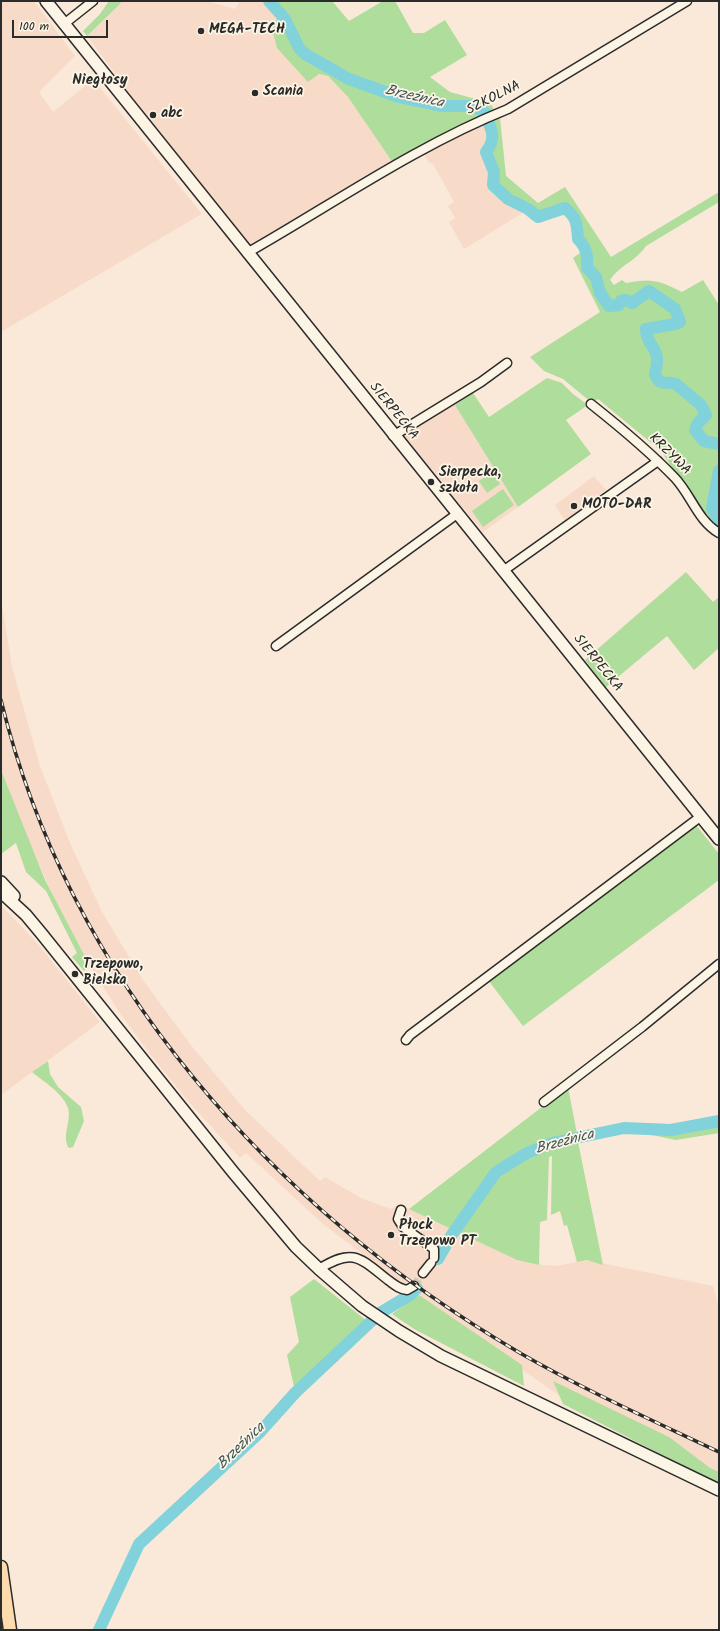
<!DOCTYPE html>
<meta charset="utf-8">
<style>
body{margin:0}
#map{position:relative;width:720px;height:1631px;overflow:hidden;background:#fae9d8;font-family:Kalam,sans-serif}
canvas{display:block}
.frame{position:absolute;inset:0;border:2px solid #2b2b2b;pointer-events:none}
.scale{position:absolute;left:12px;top:20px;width:96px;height:18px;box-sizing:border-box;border:2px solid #2b2b2b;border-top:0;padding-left:5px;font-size:12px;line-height:14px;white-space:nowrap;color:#2b2b2b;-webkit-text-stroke:3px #fcf5e5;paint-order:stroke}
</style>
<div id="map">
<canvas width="720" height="1631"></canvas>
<div class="frame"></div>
<div class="scale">100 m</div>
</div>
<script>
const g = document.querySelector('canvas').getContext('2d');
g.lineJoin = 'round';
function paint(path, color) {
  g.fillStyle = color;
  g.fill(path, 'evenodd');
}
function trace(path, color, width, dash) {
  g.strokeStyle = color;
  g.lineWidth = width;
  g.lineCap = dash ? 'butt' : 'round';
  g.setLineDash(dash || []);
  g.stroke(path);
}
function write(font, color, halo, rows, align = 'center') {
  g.font = font + ' Kalam,sans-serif';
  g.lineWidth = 3.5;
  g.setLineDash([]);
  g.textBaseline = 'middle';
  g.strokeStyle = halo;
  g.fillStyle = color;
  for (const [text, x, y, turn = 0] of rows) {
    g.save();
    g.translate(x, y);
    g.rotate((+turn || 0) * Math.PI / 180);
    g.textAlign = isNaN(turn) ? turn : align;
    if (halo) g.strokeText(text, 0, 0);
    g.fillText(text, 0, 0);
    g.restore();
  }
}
const built = new Path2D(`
 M1,1h33l41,55 -36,36 14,20 40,-33 109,135 -201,118z
 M122,1h84l29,8 5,-8h31l12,8 36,65 9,2 20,21 44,64 -142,84 -110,-138 -53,-71 31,-30z
 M485,124l4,5 1,12 -1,5 -5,4 8,24 -1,11 10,11 25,15 -62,38 -15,-27 6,-4 -7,-12 6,-4 -21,-38 -4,-1 -5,-9z
 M454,403l64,104 -35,25 -80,-97z
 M594,476l12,14 -41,31 -10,-16z
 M1,599l11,68 28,99 30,77 32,69 41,68 47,64 56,67 74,70 5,-4 36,21 30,11 8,-5 118,56 16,4 23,2 31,-6 126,26 6,22v172l-126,-61 -161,-112 -109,-83 -77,-71 -6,5 -53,-58 -37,-46 -31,-42 -29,-46 -36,-68 -28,-63 -25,-65z
 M1,905l38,40 61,77 -99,73z`);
const green = new Path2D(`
 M109,1h13l-4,5 -31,30 -4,-5 17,-17z
 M271,1h61l17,20 34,-20h12l18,32h11l21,-13 22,35 -37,22 20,15 40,11 5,8 -8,4 -8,1 -86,47 -45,-66 -20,-21 -9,-2 -11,8 -31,-34 -5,-20 11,-19z
 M500,118l6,58 32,27 27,-16 46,70 108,-65v10l-73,44c-10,15 -26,19 -36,34l4,5 8,-5 4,3c25,-5 33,-3 56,9l21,-12 16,25v138l-14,-3 -9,-11 12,-14 -7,-11 -24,-22 -16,-1 -5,-7c7,-30 -7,-23 -9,-44l33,-6 2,-4c-7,-14 -18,-23 -33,-31l-17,12 -6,-2 -6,1 -1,3 -10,1c-8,-12 -11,-26 -21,-36 1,-15 -2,-17 -8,-29 -6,-10 3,-22 -15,-32l-4,2 -5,-1 -15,8c-3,-1 -25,-14 -26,-17l-7,-1 -13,-13v-18l-6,-8 -1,-8 6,-4 2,-14 -6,-12z
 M584,250l2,6 -1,13 10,8 3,16 11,14 10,-1 3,-4 11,3 7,-4 6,-8 4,-1 22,16 7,11 -1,3 -34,7 -1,2 14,29 -4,14c7,16 11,7 22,10l25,22 5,9 -8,8 -3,9 8,10 17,3v22l-8,43 8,13v8l-16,-16 -42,-64 -63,-52 -6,4 -29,-24 -19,-8 -14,-14 70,-45 -27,-54z
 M547,378l15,5 11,11 15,11 -22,15 25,34 -73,53 -63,-102 18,-12 16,24z
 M493,472l7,12 -13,9 -8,-12z
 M503,489l11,16 -31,22 -11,-16z
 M686,572l27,30 6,-5v51l-25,22 -27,-34 -61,51 -21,-27z
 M1,770l44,110 45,86 -6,5 -12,-14 5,-4 -31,-62 -20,-19 -10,-29 -15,11z
 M696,825l23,29v26l-196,146 -35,-46z
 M48,1061l2,13 8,13 23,20 3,14 -11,26 -4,1c-8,-12 3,-27 -1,-40 -5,-15 -24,-26 -36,-36z
 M568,1087l9,47 41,-8 54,1 47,-9v15l-43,7 -29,-6 -23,-1 -46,9 25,123 -16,-5 -10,2 -10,-37 -3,1 -4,-15 -9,4 1,-59 -3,1 -2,63 -7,2 -1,43 -22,-5 -108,-51z
 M314,1279l53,42 -72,70 -8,-36 12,-13 -9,-45z
 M419,1295l103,70 2,21 -110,-57 -22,-15z
 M553,1381l116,56 41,31 9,4v12l-156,-80z`);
const river = new Path2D(`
 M269,1l16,18 14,29 6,6 44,25 50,18 42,9h31l13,6c5,17 13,24 1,40l8,20 -1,13 15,14 20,10 10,8 27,-9c12,10 12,16 13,31 9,9 10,18 9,29l9,9 4,16 9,13 10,-1 2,-4 5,-1 6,3 17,-12 26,18 5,13 -5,2 -29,5c0,19 17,17 9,45 5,14 11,6 21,10l25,21 5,10 -8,8 -3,7 9,11 15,3
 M719,471l-7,37 7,12
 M438,1259l13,-23 45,-64 31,-19 25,-10 72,-15 47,2 48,-9
 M99,1630l40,-86 121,-112 35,-39 85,-80 30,-18 7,-7`);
const streetTunnel = new Path2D(`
 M414,1286l9,-13`);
const street = new Path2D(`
 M64,24l29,-23
 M247,253c86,-49 169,-107 261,-144l179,-108
 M591,404c29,23 58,47 84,74 16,17 23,43 44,55
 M393,436l88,-54 26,-19
 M503,571l155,-110
 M276,646l181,-132
 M406,1040l4,-5 290,-218
 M544,1102l98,-75 77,-63
 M401,1210l-3,9 5,8 31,22v9
 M319,1269c34,-21 40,-12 69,11 7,5 11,9 19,10l7,-4
 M423,1273l8,-10`);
const secondary = new Path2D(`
 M46,1l673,838
 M1,882l13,14
 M1,892l25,23 15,18 192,239 63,75 23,22 43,37 37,25 42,25 278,134`);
const primary = new Path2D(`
 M1,1567l9,63`);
const rail = new Path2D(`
 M1,700c68,281 273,509 519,653 64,37 132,67 199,99`);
const markers = [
 [201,31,4,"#2b2b2b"],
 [255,93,4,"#2b2b2b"],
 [153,115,4,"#2b2b2b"],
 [431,482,4,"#2b2b2b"],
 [574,506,4,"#2b2b2b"],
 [75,974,4,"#2b2b2b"],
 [391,1235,4,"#2b2b2b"]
];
const poiNames = [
 ["MEGA-TECH",209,31],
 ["Scania",263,93],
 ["abc",161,115],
 ["Sierpecka,",439,474],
 ["szkoła",439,490],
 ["MOTO-DAR",582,506],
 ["Trzepowo,",83,966],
 ["Bielska",83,982],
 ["Płock",399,1227],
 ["Trzepowo PT",399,1243]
];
const streetNames = [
 ["SZKOLNA",494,99,-27],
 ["SIERPECKA",393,412,51],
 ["KRZYWA",669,455,45],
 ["SIERPECKA",597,664,51]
];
const neighbourhoodNames = [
 ["Niegłosy",100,81]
];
const waterNames = [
 ["Brzeźnica",414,98,13],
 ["Brzeźnica",565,1143,-15],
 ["Brzeźnica",242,1447,-44]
];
paint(built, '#f7dbc8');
paint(green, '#aedd9c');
trace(river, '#81d2da', 12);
trace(streetTunnel, '#d1c3b5', 8, [8, 4]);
trace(street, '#2b2b2b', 11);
trace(secondary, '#2b2b2b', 14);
trace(primary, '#2b2b2b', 15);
trace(street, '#fcf5e5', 8);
trace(secondary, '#fcf5e5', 11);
trace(primary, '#fedbac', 12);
trace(rail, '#2b2b2b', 3.5);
trace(rail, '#fcf5e5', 2, [6]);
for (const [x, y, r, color] of markers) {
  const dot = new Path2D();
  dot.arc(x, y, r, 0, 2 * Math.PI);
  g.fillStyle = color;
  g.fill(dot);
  trace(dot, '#fcf5e5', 1.5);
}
write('bold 14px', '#2b2b2b', '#fcf5e5', poiNames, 'left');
write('14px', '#2b2b2b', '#fcf5e5', streetNames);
write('bold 15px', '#2b2b2b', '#fcf5e5', neighbourhoodNames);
write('italic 15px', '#405557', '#fcf5e5', waterNames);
</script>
